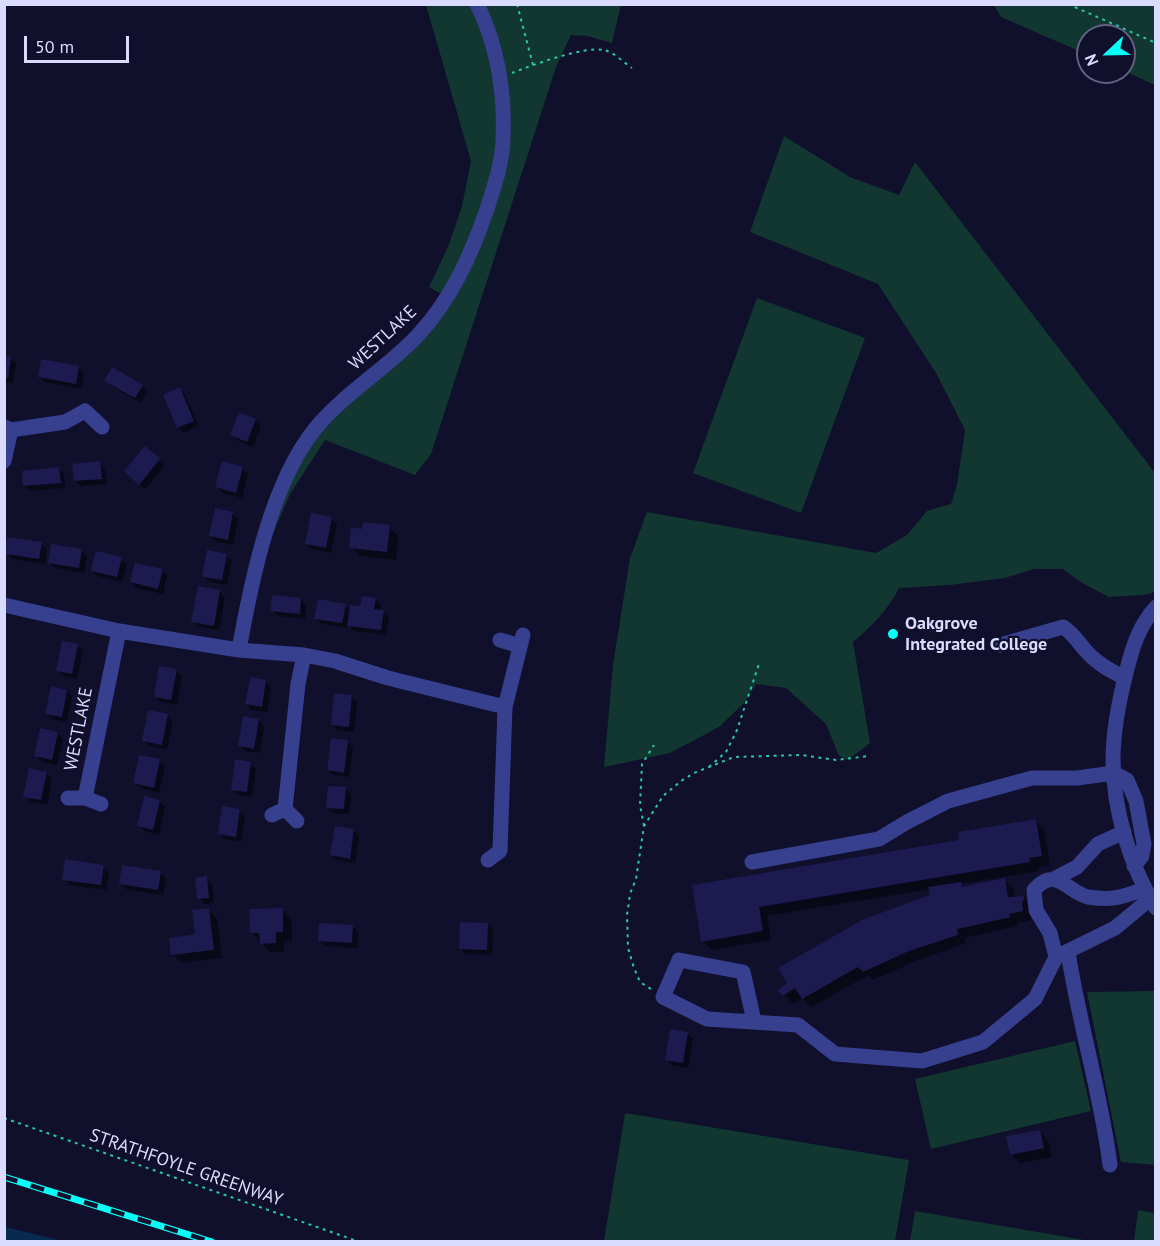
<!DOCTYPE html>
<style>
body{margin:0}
#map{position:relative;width:1160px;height:1246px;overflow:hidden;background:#100f2c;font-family:"PT Sans",sans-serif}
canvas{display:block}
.frame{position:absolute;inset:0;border:6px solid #dadbff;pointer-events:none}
.north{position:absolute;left:1076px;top:24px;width:60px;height:60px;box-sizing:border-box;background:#100f2c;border:2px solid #616180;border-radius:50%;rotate:248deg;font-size:16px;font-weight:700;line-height:24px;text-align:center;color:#dadbff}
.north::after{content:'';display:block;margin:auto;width:21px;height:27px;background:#06fff6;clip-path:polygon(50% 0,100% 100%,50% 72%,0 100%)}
.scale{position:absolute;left:24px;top:36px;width:105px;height:27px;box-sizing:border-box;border:3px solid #dadbff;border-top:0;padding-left:8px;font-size:18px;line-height:21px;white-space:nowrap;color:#dadbff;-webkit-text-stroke:4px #100f2c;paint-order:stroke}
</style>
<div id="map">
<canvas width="1160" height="1246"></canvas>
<div class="frame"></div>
<div class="north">N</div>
<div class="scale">50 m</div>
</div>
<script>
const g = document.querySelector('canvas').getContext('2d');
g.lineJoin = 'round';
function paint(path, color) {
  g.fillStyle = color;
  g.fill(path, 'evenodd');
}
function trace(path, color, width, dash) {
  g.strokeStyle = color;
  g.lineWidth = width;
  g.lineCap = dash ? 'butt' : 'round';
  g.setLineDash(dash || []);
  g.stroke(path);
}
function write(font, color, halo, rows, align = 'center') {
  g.font = font + ' "PT Sans",sans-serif';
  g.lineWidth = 4.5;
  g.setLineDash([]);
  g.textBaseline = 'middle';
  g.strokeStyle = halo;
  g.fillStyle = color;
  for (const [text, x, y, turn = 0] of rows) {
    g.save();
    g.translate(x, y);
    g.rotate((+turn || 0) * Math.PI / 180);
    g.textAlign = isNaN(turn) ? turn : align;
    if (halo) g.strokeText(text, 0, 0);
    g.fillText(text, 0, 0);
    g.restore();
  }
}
const green = new Path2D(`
 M426,5h195l-9,38 -25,-7 -16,-1 -15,32 -125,387 -16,21 -90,-35 -35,54 -18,42 20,-61 21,-34 71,-75 71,-81 -16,8 -10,-6 19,-40 14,-41 9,-45z
 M994,5h161v80l-31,-14v-35h-36v19l-87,-38z
 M784,136l66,41 49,18 16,-33 240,311v119l-12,3 -34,2 -27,-14 -19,-14h-29l-29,9 -55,7 -51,3c-11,22 -27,38 -46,54l17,101 -22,17 -9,-4 -13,-32 -40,-36 -30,-4 -12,19 -25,24 -49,26 -66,14 9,-102 17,-107 17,-46 229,41 31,-18 20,-24 24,-7 6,-19 8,-55 -29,-57 -58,-89 -128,-52z
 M757,298l108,40 -64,175 -108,-40z
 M1155,991v174l-34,-3 -34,-170z
 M1075,1041l16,70 -160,38 -16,-70z
 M625,1113l284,47 -14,81h-291z
 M1138,1210l17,3v28h-21z
 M915,1211l175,30h-180z`);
const water = new Path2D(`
 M5,1227l58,14h-58z`);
const shadow = new Path2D(`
 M4,357l6,1 6,6 -3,19 -9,-2z
 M78,367l6,6 -3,16 -36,-7 -5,-5z
 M106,380l36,6 5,6 -6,11 -29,-17z
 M180,389l5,6 14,31 -16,7 -5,-6z
 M255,420l6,6 -8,21 -16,-7 -5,-5z
 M145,448l20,18 -20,23 -14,-12z
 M100,463l5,6 2,15 -26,2 -6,-5z
 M242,468l6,6 -6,24 -19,-5 -6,-6z
 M58,469l6,5 1,14 -35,3 -5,-5z
 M233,514l5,5 -5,26 -17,-3 -5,-6z
 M331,519l6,5 -6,29 -19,-4 -6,-6z
 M389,527l9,9 -2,24 -36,-4 -9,-9 13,-17z
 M41,544l6,5 -2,15 -33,-5 -5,-6z
 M82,551l5,5 -3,17 -29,-5 -6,-6z
 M226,555l6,6 -5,24 -17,-3 -6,-6z
 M121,559l6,5 -5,18 -24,-6 -6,-5z
 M162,571l5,5 -4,18 -26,-6 -6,-6z
 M219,592l6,5 -6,33 -20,-3 -6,-6z
 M301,599l5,6 -1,14 -27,-3 -6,-6z
 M375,599l6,6 -1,6 9,6 -3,18 -32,-4 -6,-6v3l-26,-4 -6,-6 29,-12 6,5 11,-3z
 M77,645l6,6 -6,28 -14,-3 -6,-6z
 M176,670l6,6 -5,29 -16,-3 -6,-6z
 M265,681l6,6 -4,25 -15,-2 -5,-6z
 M67,691l5,6 -5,25 -15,-3 -6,-6z
 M351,696l6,6 -3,30 -16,-2 -6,-5z
 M167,715l6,6 -6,28 -18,-3 -5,-6z
 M259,720l5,6 -4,27 -15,-2 -6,-6z
 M57,733l6,6 -6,26 -16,-4 -5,-5z
 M347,742l6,5 -4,30 -15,-2 -5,-5z
 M159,761l6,5 -6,27 -18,-5 -6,-5z
 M250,763l6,6 -4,28 -14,-2 -6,-6z
 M46,773l6,6 -5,26 -16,-3 -6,-6z
 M345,789l6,5 -2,20 -16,-1 -6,-6z
 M159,801l6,6 -6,28 -14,-4 -6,-6z
 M239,810l6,6 -4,26 -16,-3 -6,-5z
 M1035,821l9,9 6,35 -12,2v4l-78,13 4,4 40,-9 9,9 2,10 8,-1 9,9 -2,3 1,11 -14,3 1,3 -54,12 2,5 -48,17 -45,20 -5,-5 -56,32 -9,-9 -10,6 -13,-14 151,-94 -1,-7 -163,27 4,24 -59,10 -9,-9 -9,-55 267,-44z
 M354,831l5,5 -4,27 -18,-3 -5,-5z
 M103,866l6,6 -3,18 -37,-5 -5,-6z
 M160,872l6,6 -3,17 -37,-6 -6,-6z
 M206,878l6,6 2,19 -9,1 -6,-6z
 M282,909l9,9 1,23h-8v10l-14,1 -18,-20z
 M208,910l9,9 5,39 -40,5 -9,-8 23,-20z
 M487,924l6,6 -1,25 -26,-1 -5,-5z
 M352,926l6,6 -1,16 -32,-2 -6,-6z
 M688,1034l5,5 -5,29 -16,-3 -6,-6z
 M1039,1131l9,9 4,17 -32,6 -9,-9z`);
const building = new Path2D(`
 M4,356l7,1 -3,21 -4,-1z
 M41,359l38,7 -3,18 -38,-7z
 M112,367l31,18 -8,13 -31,-17z
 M180,387l14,34 -17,7 -14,-33z
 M239,412l17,7 -9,23 -17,-7z
 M145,446l15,13 -21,26 -15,-14z
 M100,461l2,18 -28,2 -2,-17z
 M222,461l21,6 -7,26 -21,-6z
 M59,467l2,16 -38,3 -1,-15z
 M215,508l18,4 -5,28 -19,-4z
 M311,513l21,4 -6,31 -21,-4z
 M363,522l27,3 -3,27 -38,-4 2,-21 11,2z
 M7,537l35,5 -3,17 -34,-5z
 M51,544l31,5 -3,19 -31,-5z
 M207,550l20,4 -5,26 -20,-3z
 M96,551l26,6 -5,20 -26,-6z
 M135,563l28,6 -5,20 -28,-7z
 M198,586l22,4 -6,36 -23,-4z
 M272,595l29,3 -1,16 -30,-3z
 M362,596l14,2 -2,11 10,1 -3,20 -34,-4 3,-21 10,1z
 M318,599l28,5 -4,19 -28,-4z
 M62,641l16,3 -6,30 -16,-3z
 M159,666l18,3 -6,31 -17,-3z
 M250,677l16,3 -4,27 -17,-3z
 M51,686l16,4 -5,27 -17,-3z
 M334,693l18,2 -3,32 -18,-2z
 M148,710l20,4 -6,31 -20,-4z
 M243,716l16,3 -5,30 -16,-3z
 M40,728l18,4 -6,28 -18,-4z
 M331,738l17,2 -4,33 -17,-3z
 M139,755l21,4 -6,29 -21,-5z
 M235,759l16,3 -4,30 -16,-2z
 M29,768l18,4 -6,28 -18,-3z
 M328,786l18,1 -2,22 -18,-1z
 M144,796l16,4 -7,30 -16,-4z
 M222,806l18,3 -4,28 -18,-3z
 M1036,819l6,37 -13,2 1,4 -271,45 4,24 -62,11 -9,-57 267,-45 -1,-8z
 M335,826l19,3 -4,30 -20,-4z
 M65,859l39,6 -3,20 -39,-5z
 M122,865l39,6 -3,19 -39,-6z
 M207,876l2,22 -12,1 -2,-21z
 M1005,878l3,19 16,-1v4l-2,1 1,10 -14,3 2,3 -54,12 1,6 -49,16 -46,21 -5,-5 -56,32 -7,-11 -12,8 -5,-6 9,-7 -9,-15 86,-49 66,-24 -2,-8 33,-5 1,5z
 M209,908l5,42 -43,5 -2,-17 26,-4 -3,-24z
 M283,908v24h-7v11l-16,1 -1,-11h-9l-1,-24z
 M460,922l28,1 -1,27 -28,-1z
 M319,923l34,2 -1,18 -34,-2z
 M670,1029l18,3 -5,31 -18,-3z
 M1040,1130l4,18 -34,7 -4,-19z`);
const path = new Path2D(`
 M517,4l16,61
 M1068,4l88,39
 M512,73c20,-8 72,-27 92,-23 10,2 20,13 28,18
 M709,767l17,-15 11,-22 22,-66
 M644,826l-4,-21 2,-41 12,-19
 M651,989l-11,-7 -6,-14 -6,-20 -1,-33 3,-21 6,-15 8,-53 19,-30 18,-15 13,-8 40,-16 67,-2 35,5 33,-4
 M4,1118l356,124`);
const minor = new Path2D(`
 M4,427l7,3 54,-8 20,-11 17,16
 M4,461l7,-31
 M4,605l115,26 120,19 65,5 31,6 53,17 117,29
 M1156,607c-18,20 -24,42 -30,66 -7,28 -13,57 -13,86 0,50 17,107 43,149
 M500,640l20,6
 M1000,645l63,-18c10,6 15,15 23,24 10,12 25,20 39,27
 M239,650c12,-68 32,-167 76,-221 29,-36 73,-61 104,-95 33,-36 51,-77 67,-122 8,-25 17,-50 17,-75 2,-45 -6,-93 -26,-133
 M68,798h17l16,6
 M85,798l34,-167
 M285,809l13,-125 6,-29
 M272,815l13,-6 12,12
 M488,860l12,-9 5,-144 18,-72
 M752,862l127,-23 28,-17 41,-21 84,-23h45l37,-5 13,7 9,21 8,43 -2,12 -8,10
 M1054,879l23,-12 21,-23 26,-12
 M1068,952c11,72 33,141 42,213
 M1056,957l-6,-24 -14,-23 -2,-20c22,-25 33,2 54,7 25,4 34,0 56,-8
 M754,1021l-11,-49 -64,-12 -16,37 44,22 91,6 37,29 87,7 61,-19 52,-43 21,-42 59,-29 35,-29`);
const rail = new Path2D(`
 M4,1177l208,65`);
const markers = [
 [893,634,6,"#06fff6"]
];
const streetNames = [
 ["WESTLAKE",383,338,-43],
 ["WESTLAKE",79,729,-79],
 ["STRATHFOYLE GREENWAY",186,1168,19]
];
const poiNames = [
 ["Oakgrove",905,624],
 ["Integrated College",905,645]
];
paint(green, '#113730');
paint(water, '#072a4e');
paint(shadow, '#0007');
paint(building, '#1d1a4f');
trace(path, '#27c7a7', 2, [3, 4.5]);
trace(minor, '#373f8f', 15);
trace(rail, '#06fff6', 7);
trace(rail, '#100f2c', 4.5, [14]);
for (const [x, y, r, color] of markers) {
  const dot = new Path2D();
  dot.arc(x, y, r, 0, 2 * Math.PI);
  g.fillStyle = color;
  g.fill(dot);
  trace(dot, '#100f2c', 2);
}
write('18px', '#dadbff', '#100f2c', streetNames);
write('bold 18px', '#dadbff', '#100f2c', poiNames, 'left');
</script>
